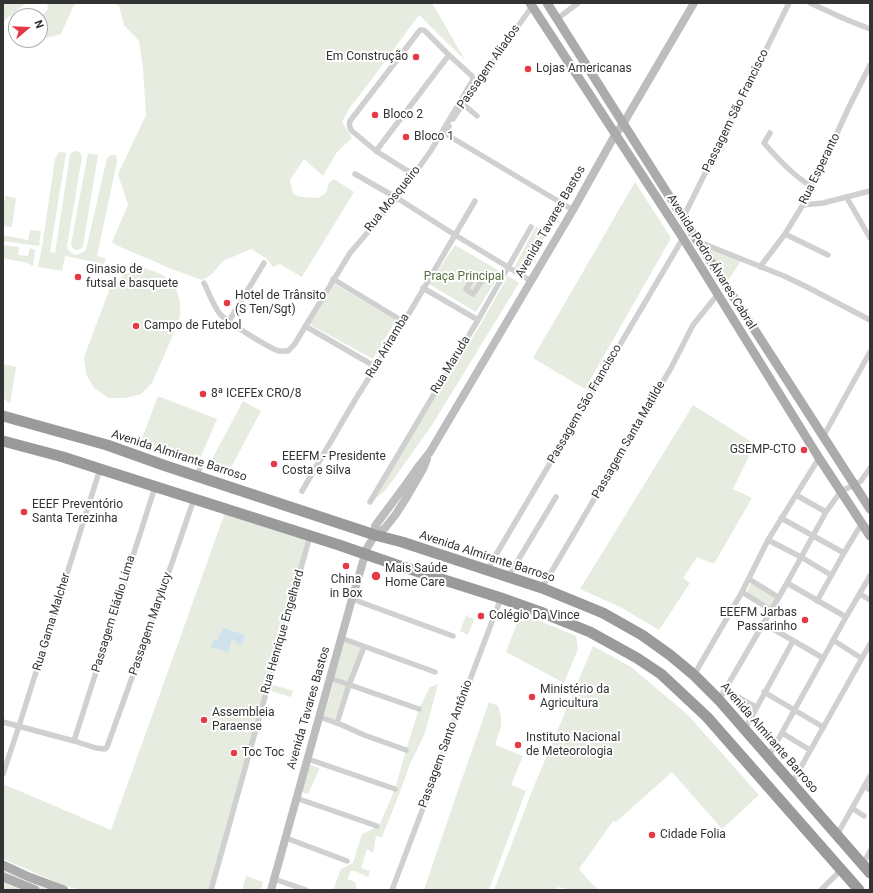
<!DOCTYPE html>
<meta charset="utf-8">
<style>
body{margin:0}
#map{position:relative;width:873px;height:893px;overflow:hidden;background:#fff;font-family:Roboto,sans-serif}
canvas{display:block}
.frame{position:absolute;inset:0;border:4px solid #333;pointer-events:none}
.north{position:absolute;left:8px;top:8px;width:40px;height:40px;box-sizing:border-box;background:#fff;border:1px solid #adadad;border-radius:50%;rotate:71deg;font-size:11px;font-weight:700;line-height:16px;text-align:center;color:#333}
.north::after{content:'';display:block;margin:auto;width:14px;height:18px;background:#e63946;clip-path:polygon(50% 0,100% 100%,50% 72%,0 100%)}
</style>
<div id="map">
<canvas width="873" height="893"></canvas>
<div class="frame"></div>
<div class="north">N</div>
</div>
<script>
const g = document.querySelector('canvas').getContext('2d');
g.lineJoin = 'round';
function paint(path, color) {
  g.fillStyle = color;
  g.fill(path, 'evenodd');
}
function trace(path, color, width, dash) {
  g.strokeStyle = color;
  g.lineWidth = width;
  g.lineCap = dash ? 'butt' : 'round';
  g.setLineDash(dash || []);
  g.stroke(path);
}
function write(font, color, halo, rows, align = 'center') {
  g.font = font + ' Roboto,sans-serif';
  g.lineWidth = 4;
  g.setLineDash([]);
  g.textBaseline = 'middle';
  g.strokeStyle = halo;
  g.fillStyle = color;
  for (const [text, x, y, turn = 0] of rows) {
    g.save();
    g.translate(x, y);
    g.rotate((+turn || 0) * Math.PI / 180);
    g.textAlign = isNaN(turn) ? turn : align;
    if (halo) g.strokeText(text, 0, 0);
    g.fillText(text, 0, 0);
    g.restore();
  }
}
const green = new Path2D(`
 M3,3h23l-23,19z
 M47,3h29l-3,4 -12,27 -15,4 -5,-9 1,-13 6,-7z
 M112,3h320l33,57 -46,-45 -53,72 -16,20 -8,15 10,16 -15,14 -14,24 -19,-17 -14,21 3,14 8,3 17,1 8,-5 3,-10 5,-4 20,13 -52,85 -22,-13 -7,3 -7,-9 -15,-9 -28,12 -11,13 -10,6 -28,-10 -58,-25 -4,-3 16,-37 -10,-31 28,-59 -3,-47 -4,-27 -15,-16 -5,-19z
 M75,151l5,1 2,5 -15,89 1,4 7,5 7,-2 4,-3 21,-92 4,-3h5l1,7 -20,94 9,3 -2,5 -39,-8 -3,15 -24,-4 4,-20 13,-88 4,-7 7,1 -16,99 5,1 15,-98 1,-2z
 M88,153l10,2 -15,91c-3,4 -6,6 -10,2l-2,-4z
 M635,182l36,56 -86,151 -52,-31z
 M5,196l11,2 -4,29 -9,-1v-19z
 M536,226l11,6 -24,42 -9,-6z
 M30,230l11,1 -2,11h1l-1,4 -36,-5v-6l25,5z
 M698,242l43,19 -16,24z
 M3,245l16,2 -1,8 10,1 2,-8 5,2 -2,16 -6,-3 -24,-5z
 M455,245l46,27 -25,40 -47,-28z
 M145,268l18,7 7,6 6,8 4,12v15l-7,19 -21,48 -11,11 -16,4h-16l-15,-10 -8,-14 -2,-17 26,-69 15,-14z
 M508,276l11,7 -87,142 -47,66 -13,10 110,-179z
 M335,284l61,36 -23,39 -64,-35z
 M3,364l13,3 -6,37 -7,-6z
 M158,396l59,23 -18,42 -5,4 -55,-19z
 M243,401l18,10 -34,64 -18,-10z
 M693,405l62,39 -22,45 19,9 -38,66 -17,-7 -14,21 7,5 -31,47 -37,-22 -42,-19z
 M227,507l83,28 -99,355h-131l-17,-5 -60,-26v-75l108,46z
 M751,583l24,14 -4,10 -24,-15z
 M521,613l55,23 2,13 -14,34 -58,-31z
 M466,616l8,3 -6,16 -8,-4z
 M344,642l17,6 -12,34 -15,-6z
 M593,646l38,21 57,48 71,80 -37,34 -50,-57 -56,50 -3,-1 -34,48 13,15 8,6h-28l-14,-3 -1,3h-63l38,-99z
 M334,682l14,5 -13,33 -11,-5z
 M271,684l22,7 -2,6 -23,-7z
 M438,684l-13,49 -15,31 -11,31 -17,42 -6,-1 -3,17 -6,-4 -6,19 9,3 -2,6 -13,-6h-4l-4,8 8,3 2,8h-24l8,-21 12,-6 9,-29 17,-8 16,-37 11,-39 13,-41 11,-22z
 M489,702l9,4 3,10v11l-6,18 28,11 -12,29 15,6 -37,99h-65l32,-94z
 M310,765l10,3 -12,26 -6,-2z
 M3,869l25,13 21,8h-9l-37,-16z
 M246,876l17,6 -2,8h-19z
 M3,882l18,8h-18z`);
const water = new Path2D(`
 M223,628l22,7 -3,10 -6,-2v-2l-4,-1 -4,12 -17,-5 3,-7 3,1z`);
const street = new Path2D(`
 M810,3l35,16 25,10
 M557,19l21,-16
 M463,104l14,12
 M453,119l10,-15 70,-99
 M449,126l-3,7 3,3 124,74
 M770,133l-6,10c15,17 29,32 48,44
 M355,174l42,24 58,37 76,46
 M414,175l-38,-24 -24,-20c-3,-3 -3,-6 -2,-10l70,-91h3l2,1 24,24
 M847,198l23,40
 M803,205l20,-2 47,-12
 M683,218l106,-215
 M785,234l43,21
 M699,242l85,34 23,11 63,33
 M760,267l25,-33 22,-36 42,-91 21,-42
 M474,277l7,5 -8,12 -7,-5z
 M333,279l71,43
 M204,283c5,10 9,22 16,31 7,8 49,34 59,37 3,0 6,0 9,0l6,-6 56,-92 47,-55 33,-46 43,-72 -1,-4 -23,-21 -73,96
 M423,288l55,32
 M229,321l35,-58
 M305,326l71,41
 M823,437l47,-85
 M197,476l4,-11
 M302,491l53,-91 49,-78 71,-121
 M796,495l30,17
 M370,502l108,-182 53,-93
 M781,518l63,35
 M768,540l33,17 30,18
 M487,570l196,-332
 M508,577l48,-80
 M749,579l29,18
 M787,583l59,34
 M542,588l129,-220 22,-43 25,-31
 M742,592l29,18
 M860,594l10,6
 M352,599l101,37
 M817,601l27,-48 18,-30
 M763,623l60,35
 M341,638l94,34
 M833,640l28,18
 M694,675l48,-83 26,-52 51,-82
 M330,678l89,31
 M725,690l31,17
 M764,692l59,35
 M719,700l68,-117 39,-71 15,-21 14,-6 6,-4 9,-13
 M320,717l22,8 22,10 42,15
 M3,722l71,19 22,7 9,1 2,-2 36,-100 51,-148
 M337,723l12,-38 15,-38
 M745,729l48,-88
 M782,733l28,17
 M74,741l81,-254
 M769,756l77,-139 24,-41
 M308,759l87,30
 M3,774l16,-48 81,-257
 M792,783l78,-139
 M865,786l5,4
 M296,798l81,28
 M852,808l12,8
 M837,835l33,-59
 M286,838l61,23
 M863,864l7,-13
 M274,879l32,11
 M211,890l99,-354
 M392,890l36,-95 29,-81 44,-116
 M821,890l20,-20`);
const secondary = new Path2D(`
 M375,535v-9l29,-39 14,-20 12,-15 143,-242 42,-75 8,-11 71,-121
 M271,890l81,-291 15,-51 8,-13 10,-7 11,-14 12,-19 15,-26 4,-10`);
const primary = new Path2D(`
 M530,3l153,235 136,220 51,78
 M547,3l136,215 15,24 172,267
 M3,865l26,12 35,13
 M3,877l32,13`);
const highway = new Path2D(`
 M3,416l104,29 59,21 209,69 27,7 140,46 61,25 39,22 28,20 24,20 25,25 151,173
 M3,441l60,16 37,12 239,76 55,19 107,34 42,15 47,19 47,26 24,16 46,43 152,173`);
const markers = [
 [416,57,4,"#e63946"],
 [528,69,4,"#e63946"],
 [375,115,4,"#e63946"],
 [406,137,4,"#e63946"],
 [78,277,4,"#e63946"],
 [227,303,4,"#e63946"],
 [136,326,4,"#e63946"],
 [203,394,4,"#e63946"],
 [804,450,4,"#e63946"],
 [274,464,4,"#e63946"],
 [24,512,4,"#e63946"],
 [346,566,4,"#e63946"],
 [376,576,5,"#e63946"],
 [481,616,4,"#e63946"],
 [805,620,4,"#e63946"],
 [532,697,4,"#e63946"],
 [204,720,4,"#e63946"],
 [518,745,4,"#e63946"],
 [234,753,4,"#e63946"],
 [652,835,4,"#e63946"]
];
const poiNames = [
 ["Em Construção",408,57,"right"],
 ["Lojas Americanas",536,69],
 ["Bloco 2",383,115],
 ["Bloco 1",414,137],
 ["Ginasio de",86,270],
 ["futsal e basquete",86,284],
 ["Hotel de Trânsito",235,296],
 ["(S Ten/Sgt)",235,310],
 ["Campo de Futebol",144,326],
 ["8ª ICEFEx CRO/8",211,394],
 ["GSEMP-CTO",796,450,"right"],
 ["EEEFM - Presidente",282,457],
 ["Costa e Silva",282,471],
 ["EEEF Preventório",32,505],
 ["Santa Terezinha",32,519],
 ["Mais Saúde",385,569],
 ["Home Care",385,583],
 ["China",346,580,"center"],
 ["in Box",346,594,"center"],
 ["EEEFM Jarbas",797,613,"right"],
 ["Passarinho",797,627,"right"],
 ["Colégio Da Vince",489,616],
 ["Ministério da",540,690],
 ["Agricultura",540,704],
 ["Assembleia",212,713],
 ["Paraense",212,727],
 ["Instituto Nacional",526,738],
 ["de Meteorologia",526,752],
 ["Toc Toc",242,753],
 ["Cidade Folia",660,835]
];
const streetNames = [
 ["Passagem Aliados",489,67,-55],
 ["Passagem São Francisco",736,111,-64],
 ["Rua Esperanto",820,169,-64],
 ["Rua Mosqueiro",393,199,-51],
 ["Avenida Tavares Bastos",551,222,-60],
 ["Avenida Pedro Álvares Cabral",711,262,58],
 ["Rua Ariramba",388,346,-59],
 ["Rua Maruda",451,365,-59],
 ["Passagem São Francisco",585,404,-60],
 ["Passagem Santa Matilde",629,440,-60],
 ["Avenida Almirante Barroso",179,456,18],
 ["Avenida Almirante Barroso",487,557,18],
 ["Passagem Eládio Lima",114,614,-73],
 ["Rua Gama Malcher",52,622,-73],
 ["Passagem Marylucy",151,624,-71],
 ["Rua Henrique Engelhard",283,632,-74],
 ["Avenida Tavares Bastos",309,708,-74],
 ["Avenida Almirante Barroso",769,738,49],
 ["Passagem Santo Antônio",446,744,-70]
];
const parkNames = [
 ["Praça Principal",464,277]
];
paint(green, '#e6ecdf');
paint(water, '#cfe2ee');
trace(street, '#d0d0d0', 5.5);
trace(secondary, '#bdbdbd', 8);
trace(primary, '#ababab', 9);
trace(highway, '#9a9a9a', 11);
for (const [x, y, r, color] of markers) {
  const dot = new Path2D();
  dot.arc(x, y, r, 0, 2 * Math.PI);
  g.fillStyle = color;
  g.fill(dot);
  trace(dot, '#fff', 1.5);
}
write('12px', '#333', '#fff', poiNames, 'left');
write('12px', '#333', '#fff', streetNames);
write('12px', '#56703f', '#fff', parkNames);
</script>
